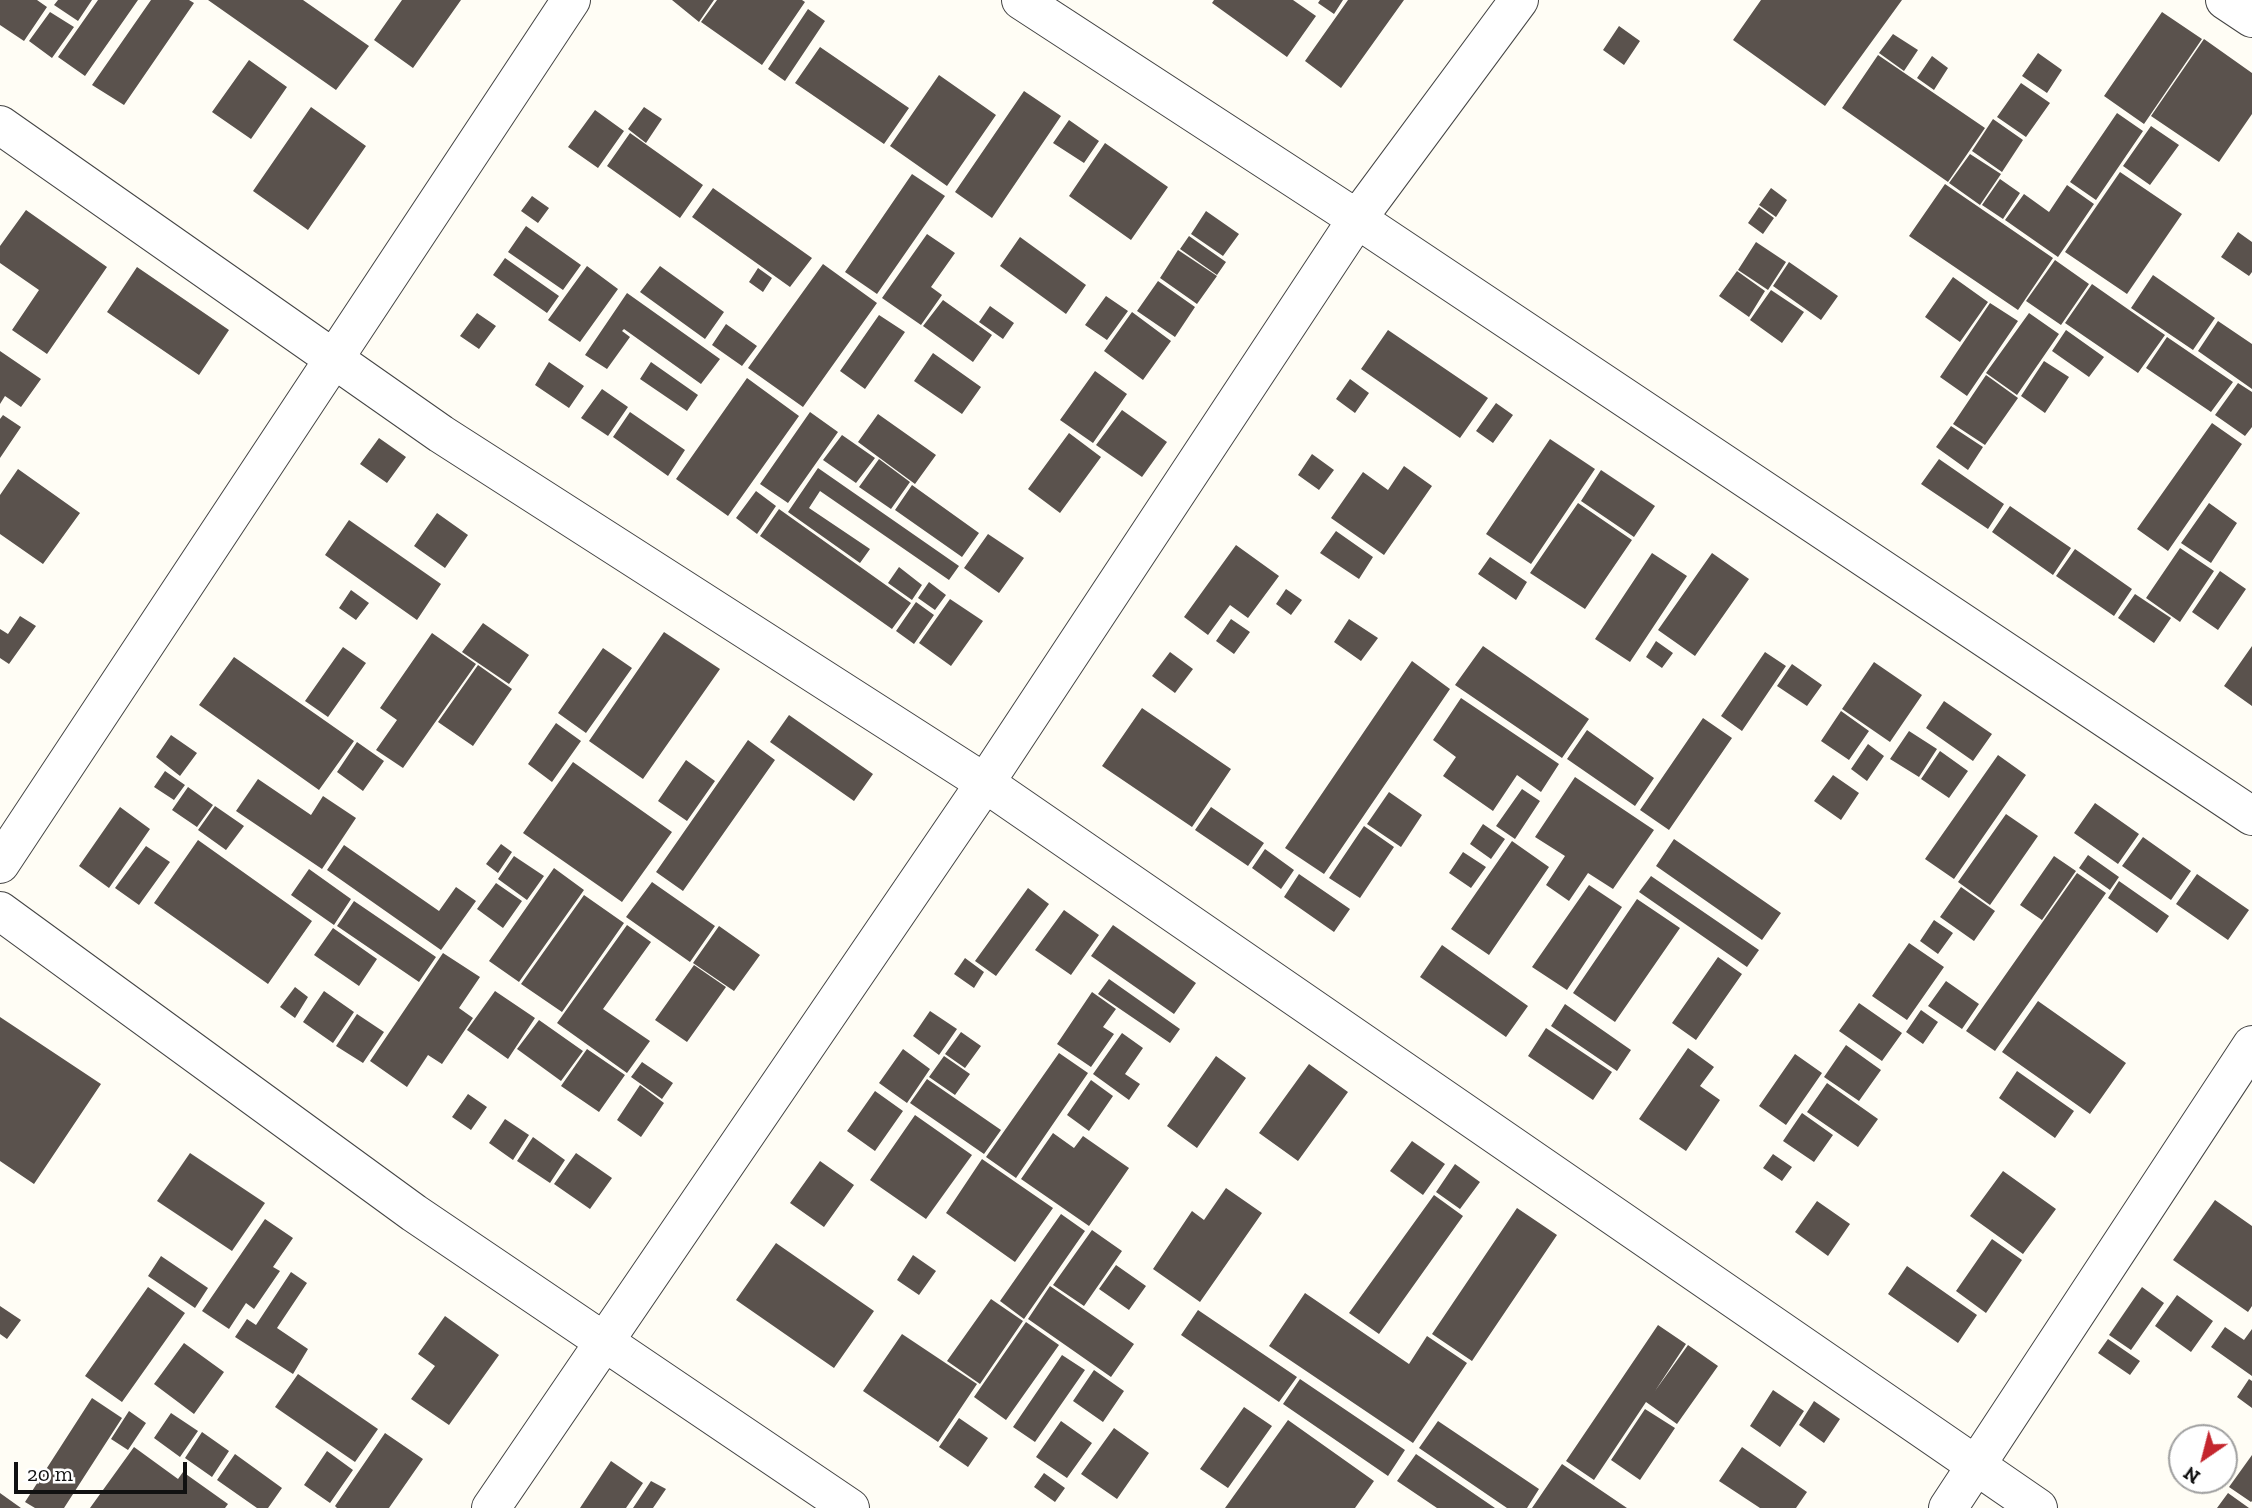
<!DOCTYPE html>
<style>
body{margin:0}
#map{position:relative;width:2252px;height:1508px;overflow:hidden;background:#fffdf5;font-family:"Zilla Slab",serif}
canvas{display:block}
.north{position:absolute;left:2168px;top:1424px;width:70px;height:70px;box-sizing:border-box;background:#fff;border:2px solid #a0a0a0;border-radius:50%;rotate:215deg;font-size:19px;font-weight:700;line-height:28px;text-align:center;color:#111}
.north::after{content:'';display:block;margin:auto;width:24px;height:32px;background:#c4262e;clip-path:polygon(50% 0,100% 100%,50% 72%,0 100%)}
.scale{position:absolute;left:14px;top:1462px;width:173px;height:32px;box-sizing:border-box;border:4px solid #111;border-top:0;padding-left:9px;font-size:21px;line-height:24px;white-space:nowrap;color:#111;-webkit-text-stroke:5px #fff;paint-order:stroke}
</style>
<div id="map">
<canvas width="2252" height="1508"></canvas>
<div class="north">N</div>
<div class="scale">20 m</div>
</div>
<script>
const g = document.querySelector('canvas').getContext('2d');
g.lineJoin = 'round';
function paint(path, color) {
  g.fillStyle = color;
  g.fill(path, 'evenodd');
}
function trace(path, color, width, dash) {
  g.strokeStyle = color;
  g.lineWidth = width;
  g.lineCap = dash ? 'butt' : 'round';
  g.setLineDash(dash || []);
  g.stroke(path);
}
const building = new Path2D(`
 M0,0h37l10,7 -23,34 -24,-16z
 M58,0h34l-14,21 -24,-16z
 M98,0h40l-53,76 -27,-19z
 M151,0h38l5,3 -70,102 -32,-20z
 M208,0h95l66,46 -33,44z
 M402,0h59l-48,68 -39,-28z
 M672,0h42l-15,22z
 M717,0h85l3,2 -43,63 -61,-43z
 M1214,0h79l23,16 -29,41 -75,-54z
 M1320,0h23l-9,14 -16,-11z
 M1348,0h56l-63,88 -36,-27z
 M1761,0h141l-77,106 -92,-66z
 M808,9l17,12 -40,60 -17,-12z
 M50,12l24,15 -22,31 -23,-17z
 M2162,12l40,27 -58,85 -40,-28z
 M1619,26l21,15 -16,24 -21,-15z
 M1893,34l25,16 -14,21 -25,-18z
 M2204,39l48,34v41l-33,48 -68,-46z
 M820,47l89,61 -25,36 -89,-61z
 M2038,53l24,17 -15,23 -25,-17z
 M1878,55l107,73 -37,54 -106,-74z
 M1932,56l16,12 -14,22 -17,-12z
 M249,60l38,27 -36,52 -39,-27z
 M939,75l57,40 -49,71 -57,-40z
 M2021,83l29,20 -24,34 -29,-20z
 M1024,91l37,25 -69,102 -37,-26z
 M311,107l55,39 -58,84 -55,-39z
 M644,107l18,12 -16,24 -18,-14z
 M595,110l29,21 -26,37 -30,-21z
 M2117,113l26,18 -47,69 -26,-18z
 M1993,119l30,21 -21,32 -30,-21z
 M1069,120l30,21 -15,22 -31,-20z
 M2151,126l28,19 -29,40 -27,-19z
 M630,133l73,52 -23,33 -73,-52z
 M1105,143l63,44 -37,53 -62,-44z
 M1970,154l31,20 -21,31 -31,-22z
 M2120,172l62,42 -55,80 -62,-42z
 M912,174l33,22 -68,98 -32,-22z
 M2000,179l20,14 -17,26 -21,-14z
 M1945,184l108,74 -35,52 -109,-74z
 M2067,185l27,19 -36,53 -53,-37 19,-26 25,18z
 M713,188l99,70 -22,29 -98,-70z
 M1771,188l16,12 -11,17 -17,-12z
 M532,196l17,12 -11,15 -17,-12z
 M1759,207l15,11 -11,16 -15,-11z
 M26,210l81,57 -60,87 -35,-24 27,-40 -39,-27v-17z
 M1206,211l33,23 -16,22 -32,-22z
 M526,226l55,39 -18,25 -55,-38z
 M2238,232l14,10v30l-3,4 -28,-19z
 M927,234l28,19 -24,34 11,8 -21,30 -39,-27z
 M1189,236l37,26 -9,13 -37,-26z
 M1020,237l66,48 -20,29 -66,-48z
 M1756,242l30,20 -18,28 -30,-20z
 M1178,250l39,26 -20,28 -37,-26z
 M505,258l54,38 -12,17 -54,-38z
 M2055,260l34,24 -28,41 -35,-24z
 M1789,262l49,34 -17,24 -48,-34z
 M823,264l54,39 -74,104 -55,-39z
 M587,266l31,23 -38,53 -32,-22z
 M660,266l64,46 -19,27 -65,-47z
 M137,267l92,63 -30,45 -92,-63z
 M758,268l14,10 -9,14 -14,-10z
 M1737,271l28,20 -16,26 -30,-21z
 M2153,275l62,43 -22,32 -62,-42z
 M1953,277l35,25 -28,40 -35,-25z
 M1158,281l37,26 -20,30 -38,-26z
 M2092,284l73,51 -27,38 -73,-50z
 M1771,290l33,22 -22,31 -32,-23z
 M627,293l93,66 -19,25 -77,-55 -2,2 8,6 -23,32 -22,-14z
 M1106,296l22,15 -21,29 -22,-15z
 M943,300l49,35 -19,27 -50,-36z
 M1990,303l28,18 -51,75 -27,-19z
 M990,306l24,17 -11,16 -24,-17z
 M1132,312l39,29 -28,39 -39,-29z
 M477,313l19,13 -17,23 -19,-13z
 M2029,313l30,21 -42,61 -31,-22z
 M879,315l26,17 -40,57 -25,-18z
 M2218,321l34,23v45l-54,-38z
 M726,324l31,22 -15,20 -30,-21z
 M1388,330l100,68 -28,40 -99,-69z
 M2066,330l38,27 -15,20 -37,-26z
 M2167,337l66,45 -22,30 -65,-44z
 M0,351l41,28 -20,28 -16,-11 -5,8z
 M933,353l48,34 -19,27 -48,-33z
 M2044,361l25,16 -24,36 -24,-17z
 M549,362l35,24 -15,22 -34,-23z
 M651,362l47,33 -11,16 -47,-32z
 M1095,371l32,23 -34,49 -33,-23z
 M1986,375l32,23 -33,47 -32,-21z
 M747,378l52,38 -71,100 -52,-37z
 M1350,379l19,14 -14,20 -19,-14z
 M2238,383l14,9v35l-7,9 -30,-21z
 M602,389l26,18 -20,29 -27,-18z
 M1496,403l17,12 -20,28 -17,-12z
 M1122,410l45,32 -25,35 -46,-32z
 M630,412l55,38 -17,26 -55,-39z
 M810,412l28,20 -50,71 -28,-19z
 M878,414l58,41 -21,29 -57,-42z
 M3,415l18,12 -21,31v-39z
 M2212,423l30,21 -74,107 -31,-22z
 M1951,426l32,21 -15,23 -32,-23z
 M1069,433l32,24 -41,56 -32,-24z
 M842,435l33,23 -19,25 -33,-23z
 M379,438l27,19 -19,26 -27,-19z
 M1550,439l45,30 -64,95 -45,-30z
 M1312,454l22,16 -15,20 -21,-15z
 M879,459l31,23 -19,27 -32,-22z
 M1939,459l65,45 -16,25 -67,-45z
 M1404,466l28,20 -48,69 -53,-37 32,-46 25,18z
 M818,468l141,98 -10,14 -129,-89 -11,17 61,41 -10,14 -72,-51z
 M18,469l62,44 -37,51 -43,-30v-39z
 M1601,470l54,36 -21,31 -53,-36z
 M912,485l67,48 -17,24 -67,-47z
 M756,491l20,15 -19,28 -21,-16z
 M1578,503l54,37 -47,69 -55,-36z
 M2209,503l28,20 -26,40 -30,-20z
 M2010,506l61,42 -18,27 -61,-43z
 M779,509l132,94 -19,26 -132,-93z
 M437,513l31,22 -23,33 -31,-22z
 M349,520l92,64 -24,36 -92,-65z
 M1336,531l37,26 -14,22 -39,-26z
 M988,534l36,24 -25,35 -35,-25z
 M1236,545l43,31 -31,42 -18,-13 -22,30 -24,-18z
 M2180,548l34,23 -34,51 -34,-24z
 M2075,549l57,40 -18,27 -58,-40z
 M1652,553l35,23 -57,86 -35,-23z
 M1712,553l37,26 -54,77 -37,-26z
 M1490,557l37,25 -11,18 -38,-26z
 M899,567l23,18 -10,15 -24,-17z
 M2220,571l26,18 -28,41 -26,-18z
 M929,582l17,13 -11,15 -17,-12z
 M1286,589l16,11 -11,15 -15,-11z
 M351,590l18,13 -13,17 -17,-12z
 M2135,594l36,24 -17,25 -36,-25z
 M950,599l33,22 -32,45 -32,-23z
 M916,602l18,13 -20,29 -18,-13z
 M20,616l16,10 -27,38 -9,-6v-29l8,5z
 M1231,619l19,13 -16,22 -18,-13z
 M1349,619l29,19 -17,23 -27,-19z
 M483,623l46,32 -20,29 -47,-32z
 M664,632l56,37 -77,110 -54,-38z
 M432,633l44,31 -73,104 -27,-18 21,-30 -17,-12z
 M1656,641l17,12 -11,15 -16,-11z
 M1483,646l106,73 -27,39 -107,-73z
 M2252,646v60l-28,-20z
 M343,647l23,16 -38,54 -23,-16z
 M603,648l29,20 -46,65 -28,-20z
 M1170,652l23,17 -18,24 -23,-17z
 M1765,652l21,14 -44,65 -21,-15z
 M234,657l120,84 -35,49 -120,-85z
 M1412,661l38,28 -126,185 -39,-26z
 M1874,662l48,33 -32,47 -48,-33z
 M1792,664l30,21 -15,21 -30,-20z
 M478,665l34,24 -39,57 -35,-24z
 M1461,698l98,66 -18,28 -24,-17 -24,36 -50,-35 13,-19 -23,-17z
 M1944,701l48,33 -19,27 -47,-33z
 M1142,708l89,61 -39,58 -90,-61z
 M1841,711l28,20 -20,29 -28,-19z
 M789,715l84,59 -19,27 -84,-59z
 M1703,718l29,20 -63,92 -29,-20z
 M556,723l25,18 -29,41 -24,-18z
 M1587,730l67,48 -19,28 -68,-47z
 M1909,731l28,18 -18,28 -29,-18z
 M171,735l26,18 -17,23 -24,-19z
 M748,740l27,20 -92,131 -27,-19z
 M357,742l27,19 -21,30 -26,-19z
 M1868,744l16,12 -17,25 -16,-12z
 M1940,751l28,20 -19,27 -28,-19z
 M1998,755l28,20 -72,104 -29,-20z
 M686,760l29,21 -28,40 -29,-20z
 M573,762l99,70 -50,70 -99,-69z
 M165,771l20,14 -11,15 -20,-13z
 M1833,775l26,18 -18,27 -27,-19z
 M1575,777l79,53 -41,59 -25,-16 -19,28 -23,-16 19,-29 -30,-19z
 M258,779l53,36 12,-19 33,22 -34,51 -86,-58z
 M188,787l25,18 -16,22 -25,-17z
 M1522,789l18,12 -25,38 -19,-13z
 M1389,792l33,23 -21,32 -34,-23z
 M2095,803l44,31 -21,30 -44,-31z
 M215,806l29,20 -18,24 -28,-20z
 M120,807l30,22 -41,59 -30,-22z
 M1211,807l53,36 -16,23 -53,-36z
 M2006,814l32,22 -48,69 -32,-23z
 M1483,824l22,15 -14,20 -21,-15z
 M1364,826l30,21 -34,51 -31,-20z
 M2143,837l48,34 -20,29 -49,-34z
 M1674,839l107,74 -19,27 -106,-74z
 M198,840l114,81 -44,63 -114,-81z
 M1512,841l37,26 -60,88 -38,-26z
 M501,844l11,8 -14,21 -12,-9z
 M344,845l95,66 17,-24 20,14 -35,49 -114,-80z
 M146,846l24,16 -31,43 -24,-17z
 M1265,849l29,21 -13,19 -29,-21z
 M1463,852l23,15 -15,21 -22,-15z
 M2088,855l31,22 -9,13 -31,-22z
 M514,856l30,20 -17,24 -29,-21z
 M2054,856l22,15 -34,49 -22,-15z
 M554,868l30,22 -65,92 -30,-21z
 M309,869l42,30 -17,26 -43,-30z
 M2077,873l29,20 -111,158 -29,-20z
 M1299,874l51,35 -16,23 -50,-35z
 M2197,874l52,36 -21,30 -52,-36z
 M1651,876l108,74 -12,17 -108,-75z
 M2119,881l50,35 -12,17 -49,-35z
 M652,882l63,44 -25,36 -64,-45z
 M496,883l26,18 -19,27 -26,-19z
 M1589,885l33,22 -55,83 -35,-23z
 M1961,887l34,24 -21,30 -34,-24z
 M1028,888l21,16 -53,72 -21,-15z
 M584,895l40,28 -62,89 -41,-28z
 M1637,899l43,29 -65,94 -42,-29z
 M354,901l82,56 -17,25 -82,-56z
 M1064,910l35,25 -28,40 -36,-25z
 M1934,920l19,13 -15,21 -18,-13z
 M627,925l24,17 -48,67 47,32 -23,32 -70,-50z
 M1113,925l83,58 -22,31 -83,-58z
 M719,926l41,29 -26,36 -41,-28z
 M333,928l44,31 -18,27 -45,-31z
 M1909,943l35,24 -37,53 -35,-24z
 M1442,945l86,61 -22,31 -86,-60z
 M443,953l37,24 -21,31 14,10 -31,46 -14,-9 -21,32 -37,-26z
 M1718,957l24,17 -46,66 -24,-17z
 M965,958l19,14 -10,16 -20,-14z
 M694,965l32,22 -39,55 -32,-22z
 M1109,979l71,50 -10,14 -72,-49z
 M1946,981l33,23 -17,25 -34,-23z
 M295,987l13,10 -13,21 -15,-11z
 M324,991l30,21 -21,31 -30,-21z
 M495,991l40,27 -27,41 -41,-29z
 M1092,992l24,17 -13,18 11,7 -23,33 -34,-23z
 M2038,1001l88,62 -36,51 -88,-62z
 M1859,1003l43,30 -20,28 -43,-30z
 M1565,1004l66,46 -14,21 -66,-45z
 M1921,1010l17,12 -15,22 -17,-12z
 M930,1011l27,18 -18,26 -26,-19z
 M357,1014l27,18 -21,31 -27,-17z
 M0,1017l101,67 -67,100 -34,-23z
 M539,1020l44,31 -22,30 -44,-32z
 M1546,1028l66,44 -19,28 -65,-44z
 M961,1032l20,14 -16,22 -20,-14z
 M1122,1033l21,15 -18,26 15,10 -11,16 -36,-26z
 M1846,1045l35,25 -22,31 -35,-24z
 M1688,1048l26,19 -14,19 20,14 -34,51 -47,-32z
 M587,1049l38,26 -26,37 -38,-26z
 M903,1049l27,20 -23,34 -28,-20z
 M1059,1053l29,20 -72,105 -30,-21z
 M1795,1054l27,19 -36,52 -27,-19z
 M944,1056l26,18 -15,21 -26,-18z
 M1216,1056l30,22 -49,70 -30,-22z
 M642,1062l31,21 -11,16 -31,-22z
 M1309,1064l39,28 -50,69 -39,-28z
 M2017,1071l57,40 -19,27 -56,-40z
 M927,1079l74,51 -17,24 -74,-51z
 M1091,1080l22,16 -24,35 -22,-16z
 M1827,1083l51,36 -20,28 -51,-35z
 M640,1085l24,18 -23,34 -24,-17z
 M875,1091l28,20 -28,40 -28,-20z
 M468,1094l19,13 -16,23 -19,-13z
 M1802,1113l31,22 -19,27 -31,-21z
 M915,1115l57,40 -46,64 -56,-39z
 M505,1119l24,16 -16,25 -24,-17z
 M1053,1133l21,15 9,-12 46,32 -40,58 -68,-47z
 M533,1137l32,23 -15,23 -33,-22z
 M1412,1141l33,23 -22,31 -33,-24z
 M190,1153l75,50 -33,48 -75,-50z
 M576,1153l36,25 -22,31 -36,-25z
 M1773,1154l19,13 -10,14 -19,-13z
 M982,1159l71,49 -38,54 -69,-49z
 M820,1161l34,24 -30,42 -34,-24z
 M1455,1164l25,18 -20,27 -24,-17z
 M2003,1171l53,38 -33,45 -53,-38z
 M1226,1188l36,25 -62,89 -47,-33 39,-58 12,9z
 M1434,1195l29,21 -84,118 -30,-21z
 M2215,1200l37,26v80l-4,6 -75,-52z
 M1817,1201l33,23 -22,32 -33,-24z
 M1517,1208l40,27 -85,126 -40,-27z
 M1061,1214l24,17 -61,88 -24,-18z
 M265,1219l28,19 -20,29 7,4 -26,38 -8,-6 -17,26 -27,-18z
 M1092,1230l30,21 -38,55 -31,-21z
 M1992,1239l30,21 -36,53 -30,-22z
 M776,1243l98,68 -40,57 -98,-68z
 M913,1255l23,16 -17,24 -22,-15z
 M161,1256l47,32 -13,20 -47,-32z
 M1116,1265l30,21 -17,24 -30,-21z
 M1907,1266l70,49 -19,28 -70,-49z
 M291,1272l16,11 -30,45 31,21 -15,25 -58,-37 12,-18 9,6z
 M1050,1286l84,58 -23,33 -83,-58z
 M148,1287l37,26 -63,89 -37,-26z
 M2142,1287l22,16 -33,47 -22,-15z
 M1305,1293l104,71 18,-28 40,27 -54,80 -144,-97z
 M2177,1295l36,26 -22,31 -36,-26z
 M991,1299l32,22 -43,63 -33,-23z
 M0,1306l21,14 -14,19 -7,-5z
 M1198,1310l99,67 -18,25 -98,-67z
 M445,1316l54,39 -50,70 -38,-26 24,-33 -17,-12z
 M1026,1322l33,23 -53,75 -32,-23z
 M1658,1325l28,19 -31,47 33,-46 30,21 -41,58 -31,-22 -52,78 -28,-19z
 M2225,1327l19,13 8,-11v47l-41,-29z
 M902,1334l75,50 -39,58 -75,-51z
 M2108,1339l32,22 -10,14 -32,-22z
 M184,1343l40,29 -30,42 -40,-30z
 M1062,1355l23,15 -50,72 -22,-15z
 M1094,1370l30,21 -21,31 -30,-21z
 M298,1374l80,55 -23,33 -80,-55z
 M1300,1379l105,71 -17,26 -105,-72z
 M2249,1379l3,2v27l-15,-11z
 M1773,1390l31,21 -24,36 -30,-21z
 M92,1398l30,20 -58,90h-29l-10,-6z
 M1814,1401l26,18 -16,24 -25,-18z
 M1244,1407l28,19 -44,62 -28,-19z
 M1645,1409l30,19 -35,52 -29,-20z
 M129,1411l17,12 -18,27 -17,-11z
 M171,1413l27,18 -18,26 -26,-19z
 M959,1418l29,20 -20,29 -29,-20z
 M1288,1420l86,61 -19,27h-130z
 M1061,1421l31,22 -25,35 -31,-21z
 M1438,1421l101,68 -12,19h-20l-88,-60z
 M1114,1428l35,25 -32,46 -36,-25z
 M202,1432l27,19 -17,26 -27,-19z
 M385,1433l38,26 -34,49h-52l-2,-2z
 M134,1447l44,32 5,-7 45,32 -3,4h-135z
 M1742,1447l65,45 -11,16h-36l-41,-27z
 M327,1451l26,19 -23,33 -26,-18z
 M235,1454l47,34 -14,20h-11l-40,-28z
 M1416,1454l79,54h-58l-40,-27z
 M2252,1455v46l-1,1 -22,-15z
 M611,1461l32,22 -17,25h-46z
 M1562,1464l65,44h-95z
 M1044,1473l21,15 -10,14 -21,-15z
 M651,1481l15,8 -13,19h-20z
 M0,1493l21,15h-21z
 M2228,1493l21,15h-32z`);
const street = new Path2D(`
 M1021,0l336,219 895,597
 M2225,0l27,18
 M0,125l441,309 544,349 1053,725
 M0,864l571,-864
 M0,911l414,302 436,295
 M491,1508l494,-725 372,-564 162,-219
 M1948,1508l304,-463`);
paint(building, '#5a524d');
trace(street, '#444', 40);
trace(street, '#fff', 38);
</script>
